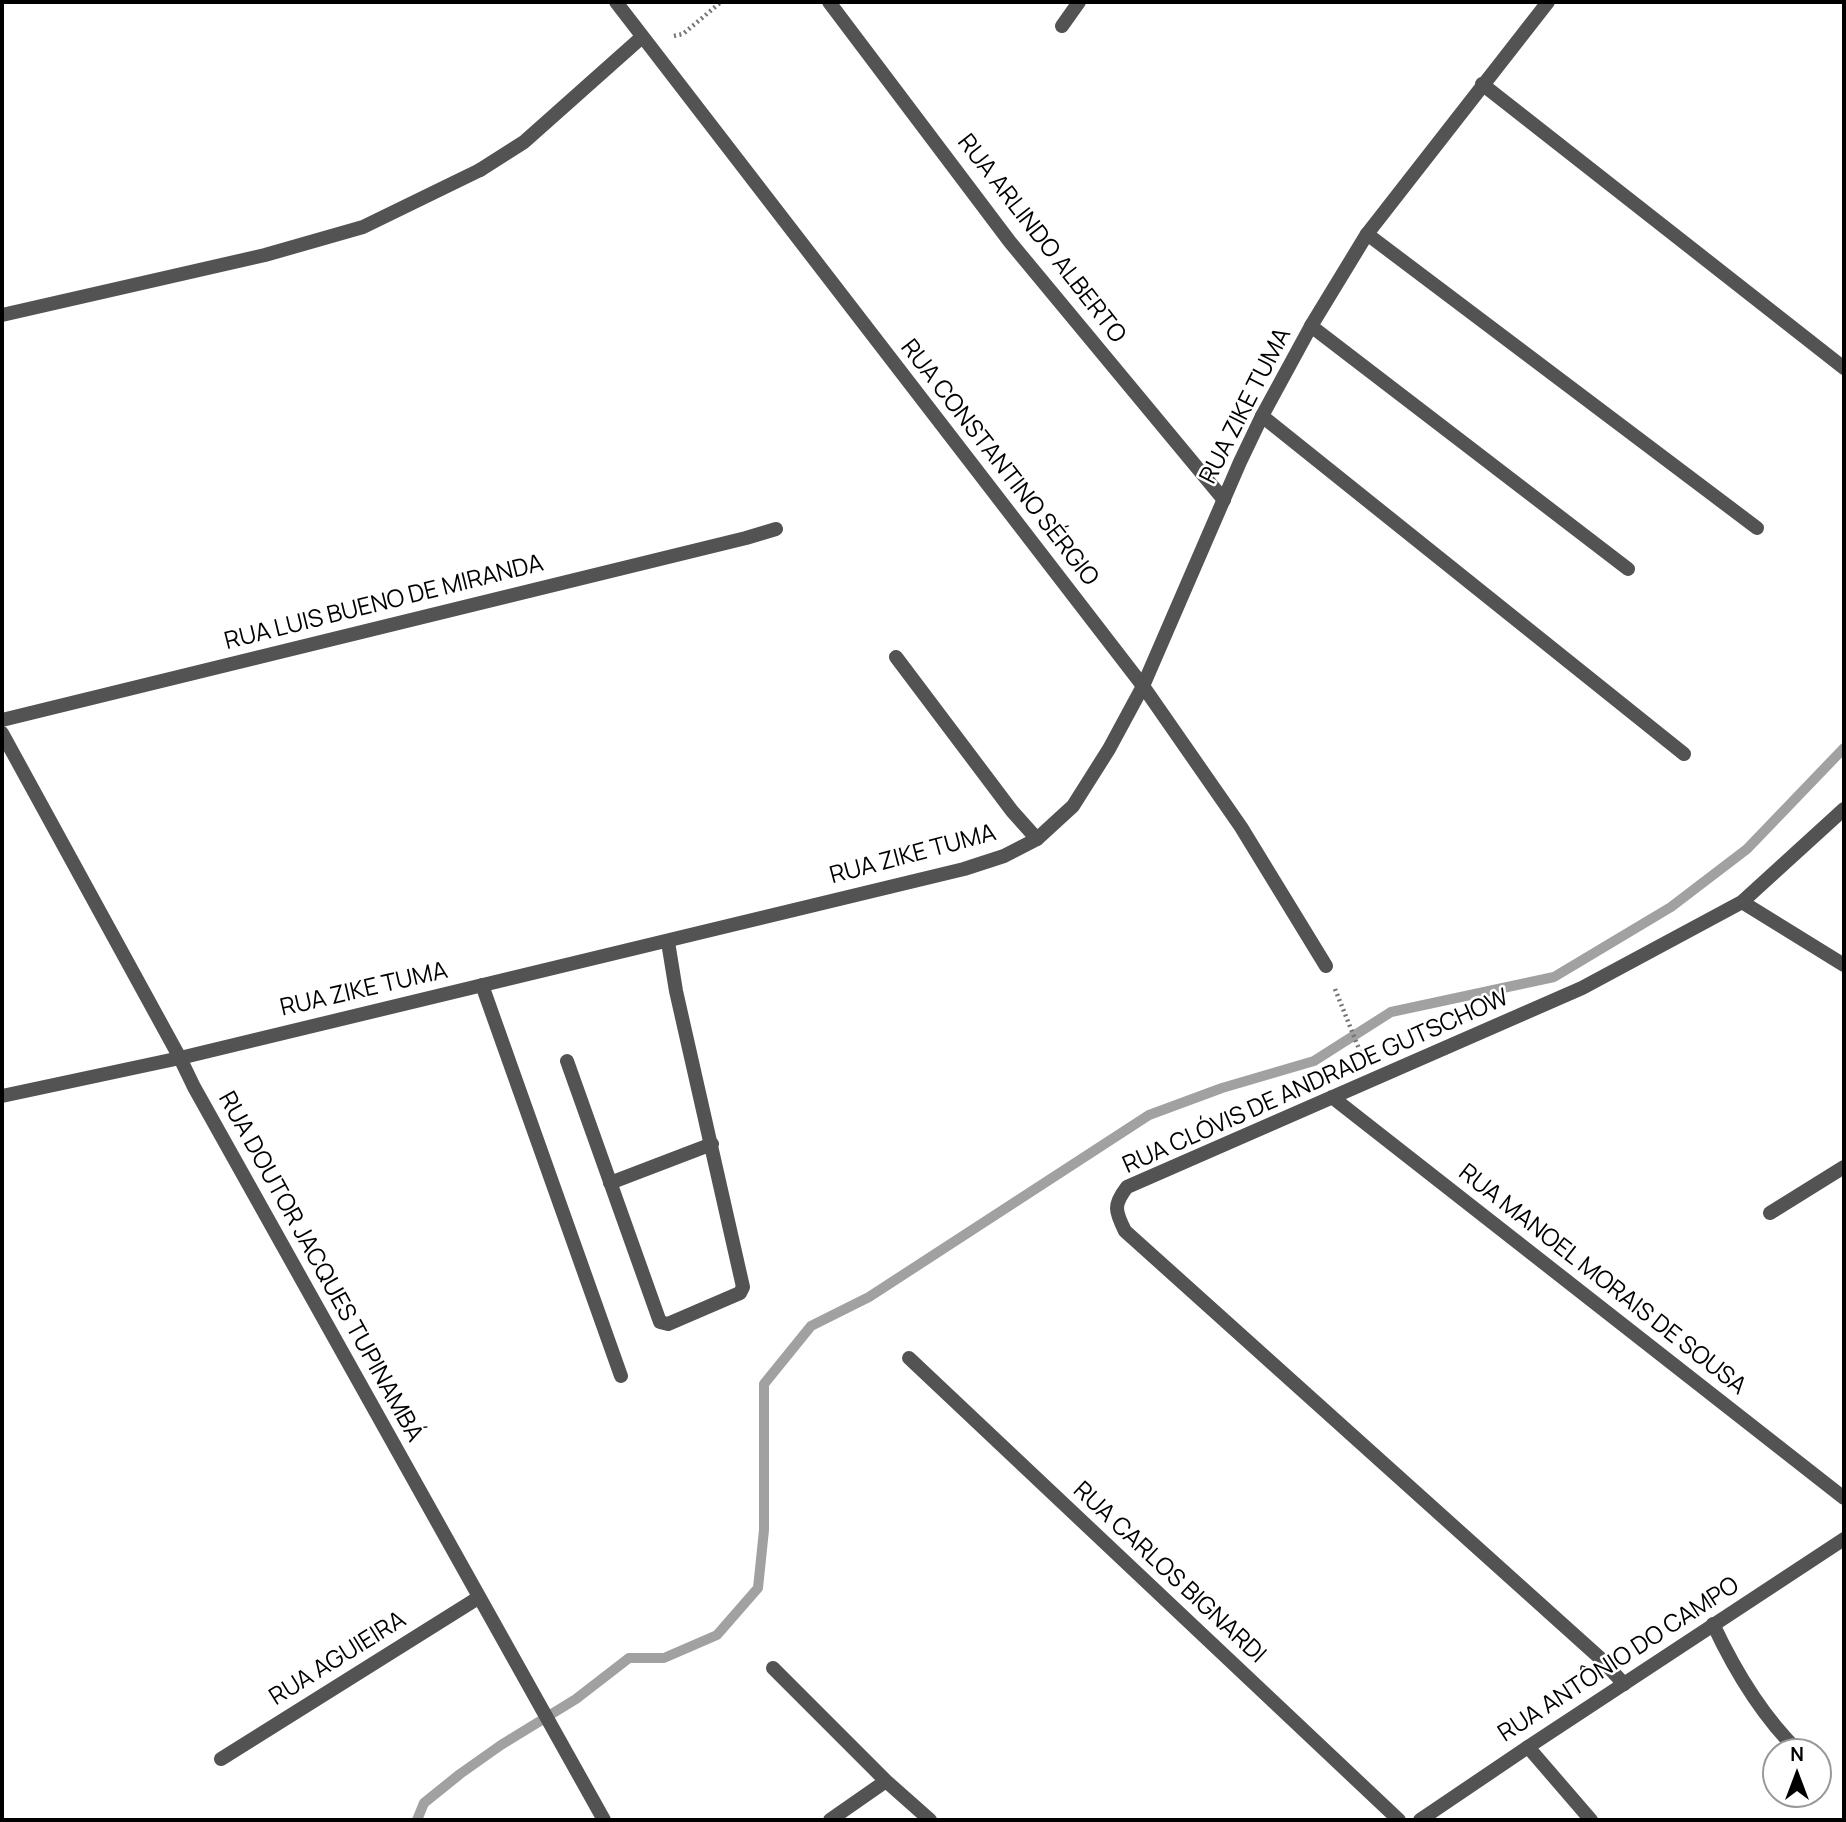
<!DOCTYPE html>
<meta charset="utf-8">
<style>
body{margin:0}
#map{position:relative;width:1846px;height:1822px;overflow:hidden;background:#fff;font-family:Manrope,sans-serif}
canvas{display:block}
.frame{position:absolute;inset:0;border:4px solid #000;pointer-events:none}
.north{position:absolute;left:1762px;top:1738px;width:70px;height:70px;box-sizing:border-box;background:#fff;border:2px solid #999;border-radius:50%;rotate:0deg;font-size:19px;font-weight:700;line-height:28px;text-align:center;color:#000}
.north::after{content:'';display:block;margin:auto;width:24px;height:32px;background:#000;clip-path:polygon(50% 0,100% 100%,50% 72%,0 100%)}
</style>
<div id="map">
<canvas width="1846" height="1822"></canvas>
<div class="frame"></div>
<div class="north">N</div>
</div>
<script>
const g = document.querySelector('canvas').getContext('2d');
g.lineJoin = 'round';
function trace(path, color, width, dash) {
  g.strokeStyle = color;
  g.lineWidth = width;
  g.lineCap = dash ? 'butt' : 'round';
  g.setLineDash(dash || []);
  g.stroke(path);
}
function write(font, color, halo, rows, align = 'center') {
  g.font = font + ' Manrope,sans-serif';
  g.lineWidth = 5;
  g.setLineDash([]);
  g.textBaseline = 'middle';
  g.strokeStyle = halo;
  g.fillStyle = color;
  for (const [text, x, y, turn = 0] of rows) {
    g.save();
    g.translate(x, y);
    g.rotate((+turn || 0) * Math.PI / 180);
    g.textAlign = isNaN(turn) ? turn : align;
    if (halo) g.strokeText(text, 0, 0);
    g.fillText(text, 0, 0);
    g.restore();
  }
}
const stream = new Path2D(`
 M417,1820l7,-17 36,-29 41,-29 75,-46 53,-41h35l53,-23 41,-47 6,-58v-146l47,-58 58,-29 280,-182 73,-27 92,-27 77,-49 163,-35 117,-70 76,-58 97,-101`);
const path = new Path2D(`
 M674,36l9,-2 38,-32
 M1335,989l28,70`);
const service = new Path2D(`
 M1482,84l362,284
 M480,170l44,-28 118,-105
 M1367,234l390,294
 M1311,326l317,243
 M1262,416l422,338
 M482,985l139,391
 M567,1061l93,261 8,2 72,-31 3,-6 -67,-296 -8,-49
 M610,1183l102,-39
 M1713,1624c21,45 50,93 86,128`);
const minor = new Path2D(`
 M616,2l527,684 98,141 85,139
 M829,2l181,240 214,258
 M1062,26l17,-24
 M2,315l263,-60 98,-28 117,-57
 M896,657l116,154 25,28
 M2,720l744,-182 30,-9
 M2,733l178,325 14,29 410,733
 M1742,902l102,63
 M1332,1097l512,401
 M1770,1213l74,-46
 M909,1358l490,462
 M773,1668l113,113 44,39
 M1624,1684l-24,-26 -475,-427c-10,-20 -12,-26 2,-44l455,-199 160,-86 102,-93
 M1528,1747l63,73
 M221,1759l257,-161
 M830,1820l56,-39`);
const tertiary = new Path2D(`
 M2,1096l178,-38 784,-189 40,-13 33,-17 36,-33 36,-57 34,-63 97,-224 22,-46 49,-90 56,-92 181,-232
 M1420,1820l108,-73 316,-208`);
const streetNames = [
 ["RUA ARLINDO ALBERTO",1041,239,52],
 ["RUA ZIKE TUMA",1246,406,-63],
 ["RUA CONSTANTINO SÉRGIO",999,463,52],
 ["RUA LUIS BUENO DE MIRANDA",384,603,-14],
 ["RUA ZIKE TUMA",913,855,-15],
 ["RUA ZIKE TUMA",364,990,-13],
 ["RUA CLÓVIS DE ANDRADE GUTSCHOW",1316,1082,-24],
 ["RUA DOUTOR JACQUES TUPINAMBÁ",320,1267,61],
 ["RUA MANOEL MORAIS DE SOUSA",1602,1280,38],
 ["RUA CARLOS BIGNARDI",1169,1573,43],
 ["RUA AGUIEIRA",338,1659,-32],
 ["RUA ANTÔNIO DO CAMPO",1619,1660,-33]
];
trace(stream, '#a1a1a1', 10);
trace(path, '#757575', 4.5, [2, 3.5]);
trace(service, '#535353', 14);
trace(minor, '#535353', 14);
trace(tertiary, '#535353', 14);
write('24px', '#000', '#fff', streetNames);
</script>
